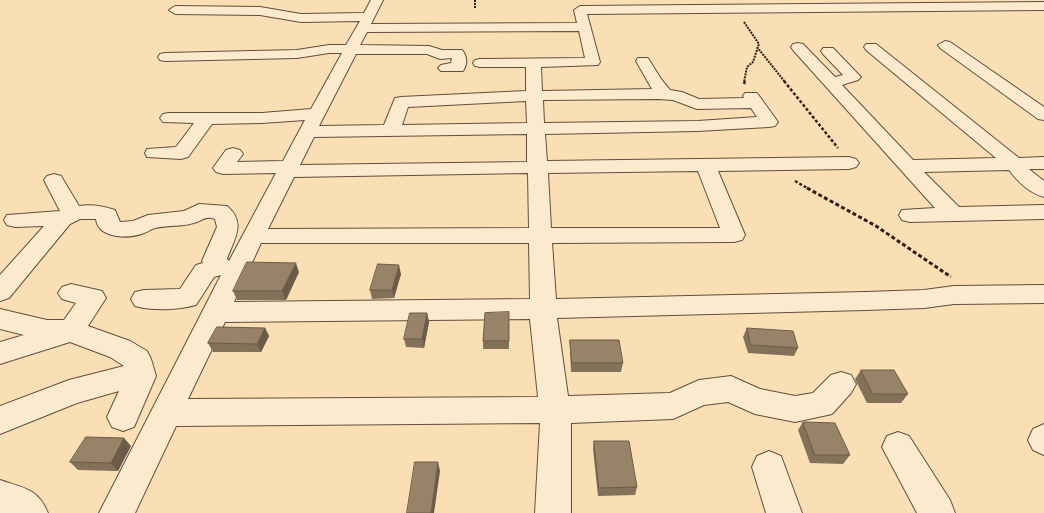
<!DOCTYPE html>
<style>
body{margin:0}
canvas{display:block;background:#fadfb5}
</style>
<canvas width="1044" height="513"></canvas>
<script>
const g = document.querySelector('canvas').getContext('2d');
g.lineJoin = 'round';
function trace(path, color, width, dash) {
  g.strokeStyle = color;
  g.lineWidth = width;
  g.lineCap = dash ? 'butt' : 'round';
  g.setLineDash(dash || []);
  g.stroke(path);
}
function paint(path, color) {
  g.fillStyle = color;
  g.fill(path, 'evenodd');
}
const pathFar2 = new Path2D(`
 M475,0v8
 M744,22l15,22 -6,18 -6,5 -3,15
 M757,47l28,35`);
const pathFar1 = new Path2D(`
 M784,81l54,67
 M744,84l1,-3
 M795,181l14,8`);
const path = new Path2D(`
 M807,188l69,38 75,51`);
const minor = new Path2D(`
 M371,0h12l-12,24 206,-1 -3,-13 6,-4 464,-4v8l-457,4 13,48 -2,3 -57,2 1,24 110,-2 -16,-28 2,-3h10l13,21 9,11 12,2 17,7 45,-1 -1,-2 2,-3h12l21,29 -3,4 -6,1 -71,4 -153,3 2,27 302,-4 7,2 3,4 -3,4 -7,2 -131,2 27,64 -3,5 -8,2 -182,1 4,56 310,-7 58,-2 30,-4 90,-1v18l-90,1 -30,4 -58,2 -309,8 11,78 102,-3 29,-13 32,-4 29,13 35,7 18,-3 18,-18 10,-3 10,3 5,9 -5,9 -19,21 -37,8 -40,-8 -27,-12 -24,3 -31,14 -102,4v90h-36l5,-90 -364,3 -41,87h-36l122,-238 -7,2 -18,28c-18,5 -43,6 -61,1l-4,-7 4,-7 9,-2 36,-1 16,-24 7,-2 -1,-2 15,-34 -2,-8c-8,-3 -11,0 -18,3 -13,5 -29,3 -42,6 -4,1 -7,4 -11,5 -15,6 -46,6 -48,-14h-16l-10,5 -61,74 -9,3v-26l44,-49 -29,1 -8,-2 -3,-5 3,-5 53,-4 -16,-31 3,-4 7,-2 7,2 18,30c12,-2 24,0 36,4l5,12 13,-1 15,-6 36,-4 15,-7 28,2c20,17 7,33 0,53l2,2 47,-88 -53,1 -7,-2 -3,-4 13,-18 7,-2 7,2 3,4 -6,8 46,-1 22,-41 -43,3 -50,1 -24,33 -7,2 -34,-2 -2,-4 2,-4 29,-2 18,-24 -31,-1 -3,-4 3,-4 6,-1h93l49,-4 31,-56h-13l-32,5 -132,3 -5,-1 -2,-3 2,-3 5,-1 132,-3 32,-5h17l14,-24 -59,1 -41,-7 -85,-1 -6,-4 6,-4 85,1 41,7 63,-1zM579,31l6,27 -105,1 -5,1 -2,3 2,3 5,1h46v24l-125,6 -6,1 -11,27 -65,1 37,-72h71l13,5 12,-1 -1,5 -10,2 -3,3 3,3h22c5,-7 4,-15 -1,-21h-20l-13,-4 -69,-1 7,-13zM659,99l14,1 24,9 54,-1 6,9 -59,4 -154,2 -1,-23zM526,101l1,22 -125,2 6,-18zM527,134v28l-227,3 14,-28zM698,171l22,57h-169l-3,-55zM528,173l1,55 -261,1 26,-52zM261,243h268l1,56 -296,3zM530,319l8,78 -350,2 37,-77z
 M945,41l5,1 94,65v13l-6,-1 -98,-71 -2,-3z
 M798,43l5,1 32,33 8,-2 -20,-21 -2,-3 2,-3h10l25,26 3,3 -3,3 -16,5 71,75 83,-2 -130,-108 -2,-3 2,-3h10l143,114 25,-1v12h-15l15,12v16c-15,-4 -26,-15 -35,-27l-85,2 35,35 85,-2v14l-134,3 -8,-2 -3,-5 3,-5 33,-2 -142,-158 -2,-3 2,-3z
 M71,284l31,7 4,7 -18,28 42,15 17,10 4,8 5,17 -22,51 -11,4 -11,-4 -5,-10 12,-26 -42,12 -77,31v-28l69,-26 55,-14 -14,-9 -40,-15 -70,22v-22l24,-7 -24,-6v-20l47,11h17l12,-17 -14,-4 -4,-6 4,-6z
 M1044,424v31l-11,-5 -5,-10 5,-11z
 M898,432l11,4 41,64 5,13h-38l-35,-66 5,-11z
 M769,451l12,5 21,57h-36l-14,-46 5,-11z
 M0,480c23,8 38,8 48,33h-48z`);
const wall = new Path2D(`
 M299,272l-13,28h-49l-4,-9z
 M401,274l-7,24 -22,1 -2,-9z
 M509,312v37h-26v-8z
 M427,313l2,9 -5,26 -18,-1 -2,-8z
 M265,328l4,8 -8,16h-48l-5,-9z
 M747,328l51,20 -4,8 -46,-3 -5,-16z
 M570,340l53,23 -2,9h-50l-1,-24z
 M861,370l47,24 -7,9h-34l-12,-24z
 M803,422l47,33 -7,9 -33,-1 -12,-33z
 M594,441l43,46 -2,8 -37,1 -5,-47z
 M131,446l-13,25 -40,-1 -8,-8z`);
const shadedWall = new Path2D(`
 M296,263l3,9 -13,28 -4,-9z
 M399,265l2,9 -7,24 -2,-8z
 M427,313l2,9 -5,26 -2,-9z
 M265,328l4,8 -8,16 -4,-8z
 M124,438l7,8 -13,25 -7,-8z
 M438,462l2,9 -6,42h-3z`);
const building = new Path2D(`
 M247,262l49,1 -14,28h-49z
 M378,264l21,1 -7,25h-22z
 M509,312v29h-26l2,-28z
 M410,313h17l-5,26h-18z
 M217,327l48,1 -8,16 -49,-1z
 M747,328l46,3 5,17 -47,-3z
 M570,340h49l4,23h-51z
 M861,370h33l14,24h-35z
 M803,422l32,1 15,32h-35z
 M86,437l38,1 -13,25 -41,-1z
 M594,441h35l8,46 -38,1z
 M415,462h23l-7,51h-24z`);
trace(minor, '#604f3c', 2);
trace(pathFar2, '#2d1f14', 2, [2, 1]);
trace(pathFar1, '#2d1f14', 2.5, [3, 2]);
trace(path, '#2d1f14', 3, [4, 2.5]);
paint(minor, '#fceacf');
paint(wall, '#837159');
paint(shadedWall, '#6a5c49');
paint(building, '#988368');
trace(building, '#6a5c49', 1);
</script>
